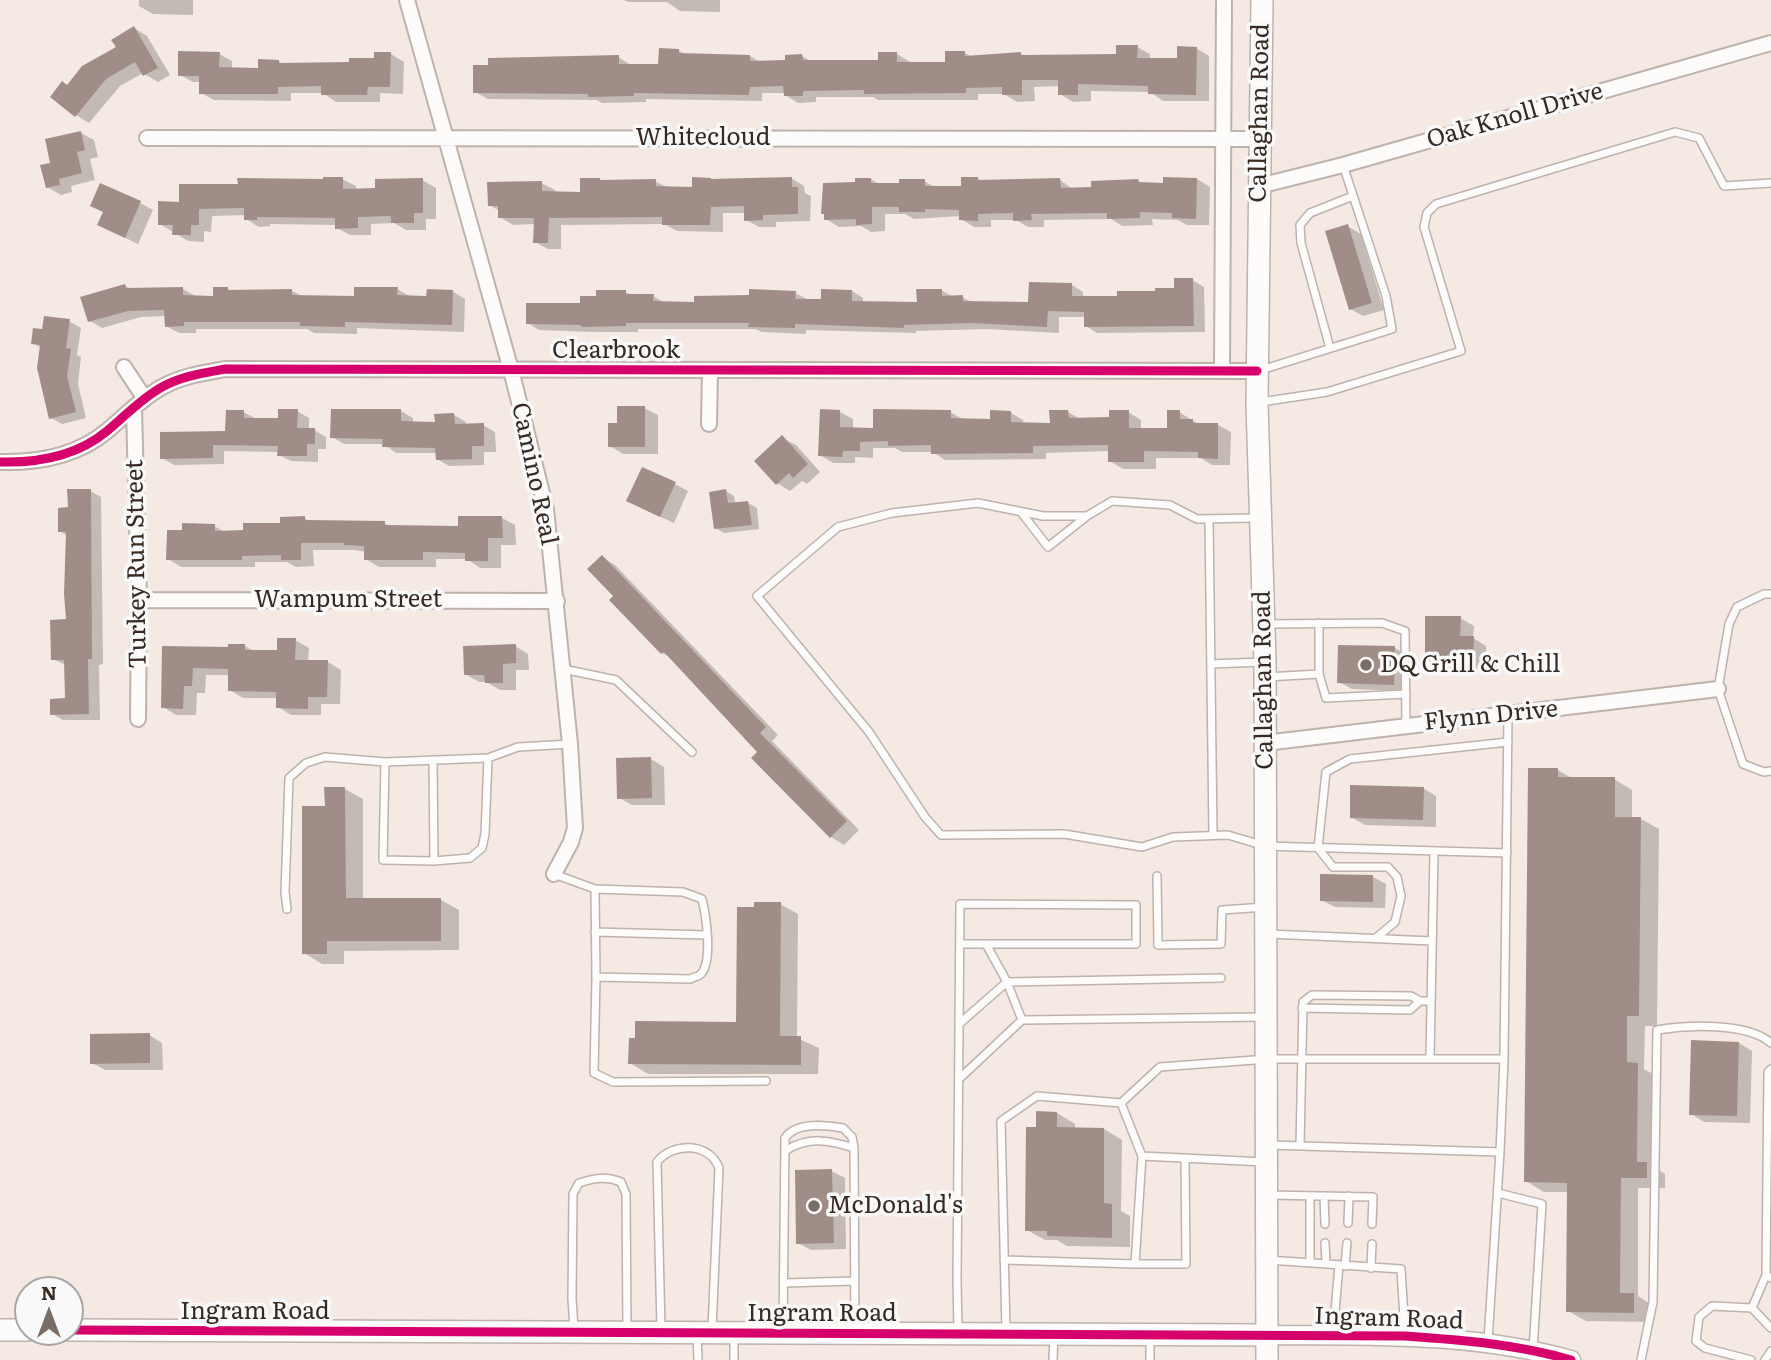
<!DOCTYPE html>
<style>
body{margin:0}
#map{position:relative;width:1771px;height:1360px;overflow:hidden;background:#f5e9e3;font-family:Literata,serif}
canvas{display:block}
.north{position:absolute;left:14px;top:1276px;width:70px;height:70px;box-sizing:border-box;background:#f9f9f9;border:2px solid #aba6a3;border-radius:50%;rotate:0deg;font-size:19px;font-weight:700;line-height:28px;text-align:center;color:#372a22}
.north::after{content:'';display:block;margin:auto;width:24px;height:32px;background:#7a6d66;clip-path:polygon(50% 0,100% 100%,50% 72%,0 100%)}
</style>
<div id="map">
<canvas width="1771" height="1360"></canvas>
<div class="north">N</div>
</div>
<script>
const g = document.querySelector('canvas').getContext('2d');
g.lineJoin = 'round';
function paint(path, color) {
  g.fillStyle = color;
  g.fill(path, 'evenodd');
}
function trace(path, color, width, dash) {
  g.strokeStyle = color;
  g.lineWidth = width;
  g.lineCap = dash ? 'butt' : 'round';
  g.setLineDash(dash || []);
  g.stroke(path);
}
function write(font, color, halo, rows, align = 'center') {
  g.font = font + ' Literata,serif';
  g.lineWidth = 7;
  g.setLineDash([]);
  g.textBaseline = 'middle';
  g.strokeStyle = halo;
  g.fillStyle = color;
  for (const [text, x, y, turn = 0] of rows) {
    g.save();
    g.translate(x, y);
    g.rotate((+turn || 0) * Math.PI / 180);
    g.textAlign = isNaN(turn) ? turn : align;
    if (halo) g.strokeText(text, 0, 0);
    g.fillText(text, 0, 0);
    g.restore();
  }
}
const shadow = new Path2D(`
 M139,0h54v15l-40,-1 -14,-8z
 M624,0h96v12l-40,-1 -13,-9h-39z
 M134,28l13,8 23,39 -12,7 -15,-9 -23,13 -31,37 -13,-8 42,-68z
 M1137,47l13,7v6h28l18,-12 13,8v45h-46l-13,-9 -59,-1v10l-18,1 -13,-8v-8l-26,1 1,14 -18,1 -13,-8h-26v6h-100l-5,-3h-57v5l-18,1 -13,-8v-2h-23v8l-116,-2v3l-44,1 -5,-3 -109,-1 -13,-7 143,-35 13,8h29l18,-15 8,5 64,1 10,6h26l16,-6 10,6 68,-1 17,-7 13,8v2l37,-1 18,-10 7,4 49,-3 5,3 92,-1z
 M219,54l13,7v8h27l19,-8 7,4 66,-1 24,-4 16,-6 13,8 -1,32 -23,-1v9h-44l-13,-9h-32v8l-77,-1 -13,-7v-11h-8l-13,-7z
 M81,133l13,7 4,17 -8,2 5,21 -24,6 1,6 -11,3 -14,-8 5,-23z
 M791,178l13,8 1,7 6,3 -1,25 -34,1v5h-17l-13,-7v-7h-23v19l-46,-1 -13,-7 -103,1v24h-13l-13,-7v-18l-22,1 -13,-8v-6l-11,-6 52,-22 14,7v3l26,1 19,-14 3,2 52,-1 13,7 26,1 17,-10z
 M342,179l14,7v4h21l45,-10 14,8v31h-10v11h-20l-12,-7 -23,1v11h-21l-13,-7v-3l-67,-1v2l-11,1 -13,-8v-4l-34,1 -1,16 -7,-1v11l-16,-1 -28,-17 21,-20z
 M871,179l9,6h20l24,-4 12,7h26l16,-9 4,2 78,-1 13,9h20l45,-8 5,3 22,1 32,-6 13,8 -1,38h-22l-9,-5 -26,-1 1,6 -31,1 -11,-7 -67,1v7h-16l-12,-7h-25v7h-17l-13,-8v-3l-47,3 -9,-5h-20v17l-14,1 -10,-6 -22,1 -13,-8 31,-36z
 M140,203l13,7 -15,34 -39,-19z
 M1347,226l14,8 23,76 -21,6 -13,-7z
 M1192,280l12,7 1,45 -108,1 -11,-7v-9h-27v16l-73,-4 -70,2v2l-110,-3v4l-44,-2 -7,-3h-117v3h-44l-55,-2 -11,-7 54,-18 16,-7 27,-6 8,4h20l12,7h31l99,-10 12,6 16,2 29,-10 11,7v5l55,1 23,-14 12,7h9l11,6 57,1 42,-19 11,7v6h36l57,-8z
 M124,285l7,4h52l12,7 19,1 14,-8 3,2h61l10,5 54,1 41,-8 14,8h17l24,-6 13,8 -1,33 -107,-4v6l-43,-1 -7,-4h-111v4h-17l-13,-7v-10l-25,1 -39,11 -12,-7z
 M69,321l12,7 -4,27 4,2 -3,27 8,34 -24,6 -11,-6 -10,-70 -8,-5 11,-12z
 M644,408l14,7v39h-35l-13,-8 8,-22z
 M297,411l12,7v12h5l12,7v12h-8v13l-27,-1 -12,-6v-3l-55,-1v13l-50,1 -12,-7 65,-26 16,-20 12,6 25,2z
 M401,411l12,7v5l23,1 18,-9 12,7v3h17l12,7 1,20h-12v13l-35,1 -12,-7v-6h-41l-12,-9h-40l-12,-7z
 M840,412l13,7v10l21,1 76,-18 14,8h28l19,-7 12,7v4h29l16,-12 14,8 28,-1 18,-7 13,8v10h27l11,-18 21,13h18l13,7 -1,33h-18l-11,-7h-45v11h-33l-13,-8v-10l-64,2v6l-101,1 -12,-8h-31l-7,-4h-22v10l-18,-1v6h-22l-13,-8z
 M782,438l14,7 24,27 -13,12 -5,-3 -12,10 -13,-8z
 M675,484l13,7 -14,32 -33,-15z
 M90,491l11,6 2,167 -4,1 1,55h-37l-11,-6 14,-14v-35l-14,-6 16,-38 -1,-85 -7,-5 9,-22z
 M726,491l8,5 1,8 13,-1 9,5 2,21 -35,4 -9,-5z
 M304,518l7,4 73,1 7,4 69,1 42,-10 13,7 1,20h-15v23h-21l-13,-9h-31v8h-57l-13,-8v-7l-11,-2h-42l1,16 -18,1 -9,-5h-32v5h-74l-13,-8 46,-33 11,6 20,-1z
 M602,557l13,8 163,170 -6,6 87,89 -15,15 -13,-8 -72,-85 -86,-93 -11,-6 -47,-57z
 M1460,618l14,8 -1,12 13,8v25h-46l-13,-8z
 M295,640l14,8 -1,14h20l13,8 -1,34h-19v11h-30l-13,-8v-9h-35l-13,-8v-15h-24l-1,18h-8l-1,22h-20l-13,-8 1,-60 66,2 15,-3 10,6h23z
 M515,646l13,8 1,16h-13v20h-16l-14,-8h-7l-14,-8z
 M1395,648l13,8 -1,35 -55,-2 -13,-7z
 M651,759l13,8 1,38h-33l-13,-7z
 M1558,770l15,9h41l18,11v29h9l18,10 -2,197h-12l-1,43 11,6v93l10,6v14h-27v108l14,9v17l-66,-1 -18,-10 1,-119h-25l-18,-11z
 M1423,788l13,8v31l-71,-2 -14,-8z
 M345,789l18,10v101h78l18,10v40l-115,1v13h-22l-18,-11 22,-145z
 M1373,877l13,7 -1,24 -50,-1 -14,-7z
 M780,904l18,10 -1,124 22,10 -1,26h-170l-18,-11 108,-39 18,-115z
 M149,1035l13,8 1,27h-58l-13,-7z
 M1739,1043l13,8 -2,72 -46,-1 -13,-8z
 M1057,1113l18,11v5h29l18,11 -1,71 9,5v31l-63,-1 -10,-6h-12l-18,-10z
 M831,1171l14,7 1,71 -35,1 -13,-7z`);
const building = new Path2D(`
 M134,26l24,42 -15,8 -8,-14 -29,17 -31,38 -25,-20 12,-16 5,4 15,-19 34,-19 -5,-7z
 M1116,45h22l-1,13h40v-12l20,1 -1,48 -48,-1v-8l-70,-2v11h-20v-15h-36v15h-20v-8l-36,1v5l-102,1v-4l-61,1v5h-19l-1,-10 -33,1 -1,8 -115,-2v3l-46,1v-3l-115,-1v-28h15v-7l131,-3v9h39l1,-16 20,1v4l71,2v6l35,-1v-5l17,-1 1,6h75v-8h19v10h48v-11h20v5l56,-4v3l95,-1z
 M178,51l42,1 -1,15 39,1v-9l21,1v3l70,-1v-4h25v-6h17l-1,35h-22l-1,8h-46v-9l-43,1v7h-79v-18h-21z
 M81,131l4,19 -8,2 5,21 -23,6 1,6 -14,3 -6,-23 10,-2 -5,-24z
 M323,177h20v12l32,-1v-9l48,-1v35h-9v10h-23v-7l-33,1v11l-23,1v-11l-78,-1v3h-13v-12l-45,1v16h-8v10h-19l1,-10h-15v-24l21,1v-18h59l-1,-6 86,1z
 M692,177l19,1v1l81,-2v10h6v27l-35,1v5l-19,1v-15l-33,1 -1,18h-48v-8l-113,1 -1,25h-15l1,-25h-36v-12h-10l-1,-24 55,-1v10l38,1v-14h20v2l56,-1v7l36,1z
 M961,177h17v3l82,-2 1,10 30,-1v-6l47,-2 1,3 24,1v-6l34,1 -1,41 -24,-1v-5l-32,-1v6l-33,1v-6l-76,1 1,6 -19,1v-8l-35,1v7l-19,-1v-10l-34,-1v3h-26v-5h-27v17l-16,1v-6l-32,1v-6h-3l2,-31 32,-1v-4h16v5h28v-4h26v7h36z
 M100,183l41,18 -16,37 -28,-13 6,-13 -13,-6z
 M1348,224l24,79 -23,7 -24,-79z
 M1174,278h19l1,48 -110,1v-15l-36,-1 -1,16 -74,-4 -69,2v3l-109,-4v4l-47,-1 1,-4h-123v3l-45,1v-2l-55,-1v-21h54v-7h16v-6h30v4h28l-1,7 41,1v-6l55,-1v-6l47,2 -1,8h26v-10l31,1v11l65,1 -1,-13h26v7l21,-1v6l65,1 1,-20 43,1v13h45v-5h38v-3h19z
 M125,284l1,4 57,-1v8l30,1v-9h15v3l64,-1v6l62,1v-9h44l-1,8 29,1 1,-7 26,1 -1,35 -107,-3v5l-45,-1v-4h-116v4l-19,1 -1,-17 -36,1 -40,11 -8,-25z
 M44,316l26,3 -4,29 5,1 -4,27 9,36 -27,7 -12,-51 3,-23 -9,-1 2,-16 9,1z
 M617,406h28v41h-37v-24h9z
 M278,409h20l-1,19h18v16h-8v12h-30l1,-10 -65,-1v13l-53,1v-27l65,-1 1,-21h18v8h34z
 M331,409h70v12l34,1 -1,-8 20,-1 1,11 29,-1v23h-12v13l-36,1 -1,-12 -53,-1 1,-8 -53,-1z
 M820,409l20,1v17l33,1v-19l78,1v8l39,1v-9l21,1v11l39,1 -1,-13h19l1,8 40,-1v-7h20v18h38v-18h13v9h13v4h25v36l-20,-1v-6l-54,-1v11h-36v-17l-75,1v7l-102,1v-9l-43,1v-5l-28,1v9h-17l-1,6 -24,-1z
 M782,435l26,29 -15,14 -4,-5 -13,12 -22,-24z
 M642,467l34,15 -16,35 -34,-16z
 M67,489h24l1,170h-4l1,55 -39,1v-16l15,-1 -1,-38h-13l-1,-40 16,-1 -2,-25 2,-62h-8v-24l10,-1z
 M726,489l2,14 20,-2 4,24 -38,4 -5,-37z
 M305,516v4l80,1v4l73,1v-10h44l1,22h-15v23h-23v-8l-42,-1v8h-59v-14l-20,-1v-2h-43v17h-20v-5l-39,1v4h-76l1,-30h15v-7l33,1v7l28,-1v-7h37v-6z
 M602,555l164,172 -6,6 87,88 -17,17 -79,-80 6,-6 -93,-100 -3,2 -52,-54 4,-4 -26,-27z
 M1425,616h36l-1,20h14l-1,28h-48z
 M277,638h19l-1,22h33l-1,37h-19v12l-32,-1v-16l-48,-1v-22l-35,-1 -1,18h-8l-1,23 -22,-1 1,-62 66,1v-3h17v6h32z
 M516,644v19l-13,1v19h-18l-1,-8h-20l-1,-29z
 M1338,645l57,1 -1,39 -57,-2z
 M651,757l1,41 -35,1 -1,-41z
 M1528,768h30v9h57v40h26l-2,199h-12v46l11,1 -1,99h10v16h-26l-1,115h14v20l-68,-1 1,-129 -43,-1z
 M1350,785l74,2 -1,33 -73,-2z
 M324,787h21l1,111h95v43h-114v13h-25v-148h23z
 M1320,874l53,1v27l-53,-1z
 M754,902h27l-1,134h21v29l-173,-1 1,-26h6v-17l101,1 1,-115h17z
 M150,1033v30l-60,1v-30z
 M1691,1040l48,2 -2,74 -48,-1z
 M1036,1111l21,1v15l47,1v75l8,1v34l-65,-2v-5h-22l1,-104h10z
 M832,1169l2,74 -38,1 -1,-74z`);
const service = new Path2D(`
 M1330,348l-29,-105 -1,-18 10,-12 43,-17
 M1261,370l131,-41 -6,-33 -43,-131
 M1261,402l66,-10 134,-41 -37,-124 3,-14 9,-9 239,-72 24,6 25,48 47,-3
 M1021,512l27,35 39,-31
 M1257,518l-60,1 -27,-14 -58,-4 -25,15h-44l-65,-13 -86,10 -54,14 -81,69 112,136 56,85 16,18 123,-1 78,13 31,-10 55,-2 37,11 242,7
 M1209,519l4,316
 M1771,594h-7l-27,13 -8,17 -11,65 25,75 21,8 7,-1
 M1267,624l115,-1 23,8 1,94
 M1211,664l52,-2
 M563,669l53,11 76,72
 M1319,674l7,24 80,-4
 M1266,677l53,-3v-51
 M488,758l-103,4 -2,98 51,1 36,-3 12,-10 3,-14 3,-76 30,-11 52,-3
 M433,760l1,101
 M554,874l41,15 88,3 19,7c4,16 11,62 -1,75 -3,3 -8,3 -11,5l-94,-2 -1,-88
 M1157,876l1,69 63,-1 1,-34 43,-3
 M287,909l-2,-17 4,-114 17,-15 19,-6 60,5
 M595,932l112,3
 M1269,934l163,7
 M1376,938l19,-16 6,-26 -4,-19 -9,-10h-55l-15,-19 8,-76 24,-13 158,-17
 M596,977l-2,96 19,9 153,-1
 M1221,978l-214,4 15,38 242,-3
 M1302,1008l108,2 10,-9
 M959,1024l48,-42 -21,-38
 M1430,1058l4,-206
 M1771,1069l-3,3 -2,203 5,3
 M959,1079l63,-59
 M1269,1145l231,7
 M1300,1146l3,-144 9,-7 99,1 9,5h11
 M785,1151c23,-15 44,-11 69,-3
 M1142,1156l122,6
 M1498,1193l44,11 -9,146
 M1268,1195l105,2 -1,27
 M1310,1196v67
 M1324,1196l1,28
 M1348,1223l1,-27
 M1325,1243l1,21
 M1004,1260l131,4 7,-108 -21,-53
 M1268,1260l133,9 4,65
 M1135,1264h51l-1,-106
 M1345,1266l2,-23
 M1371,1268l1,-24
 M784,1283l71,-2
 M1752,1308l14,-33
 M574,1328l-2,-29 1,-105 6,-11c15,-5 27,-7 42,-1l5,12 1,135
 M661,1329l-4,-167c16,-20 52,-20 62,6l-7,161
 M958,1330l-1,-49 3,-377 176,1v39h-176
 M1006,1330l-5,-209 36,-25 84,7 39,-36 108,-8h236l4,-344
 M783,1331l2,-193c11,-16 41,-13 58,-10l9,9 2,11 1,181
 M697,1333l1,27
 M1150,1335v25
 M1333,1335l6,-70
 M734,1336v24
 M1488,1341l12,-189 4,-93
 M1053,1360l1,-25
 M1641,1360l12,-58 4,-272c30,-5 90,-8 114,13
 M1751,1360l-46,-12 -9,-7 3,-24 13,-11 40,2 19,20
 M1765,1360l6,-9`);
const minor = new Path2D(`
 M407,0l104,370 35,139 24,235 5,84 -4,14 -17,32
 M147,138l1113,1
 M1259,186l84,-21 428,-122
 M124,367l21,32
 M1222,371l2,-371
 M134,409l5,191 -1,119
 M709,424l1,-53
 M0,462c38,1 77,-6 107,-31 18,-15 35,-33 55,-44 20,-11 41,-14 63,-18l1032,2
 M139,600l418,1
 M1265,743l453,-54`);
const tertiary = new Path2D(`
 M1267,1335c102,1 205,-3 304,25`);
const secondary = new Path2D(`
 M1262,0l-5,403 8,259 2,698
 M0,1330h28
 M70,1330l1197,5`);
const cycleway = new Path2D(`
 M0,462c38,1 77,-6 107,-31 18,-15 35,-33 55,-44 20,-11 41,-14 63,-18l1032,2
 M70,1330l1335,6c57,4 111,8 166,24`);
const markers = [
 [1366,665,7,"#7a6d66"],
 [814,1206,7,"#7a6d66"]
];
const streetNames = [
 ["Callaghan Road",1260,113,-89],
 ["Oak Knoll Drive",1515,116,-16],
 ["Whitecloud",703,138],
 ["Clearbrook",616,351],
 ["Camino Real",534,474,78],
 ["Turkey Run Street",137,564,-91],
 ["Wampum Street",348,600],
 ["Callaghan Road",1264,680,-91],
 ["Flynn Drive",1491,716,-6],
 ["Ingram Road",255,1312],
 ["Ingram Road",822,1314],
 ["Ingram Road",1389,1319,2]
];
const poiNames = [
 ["DQ Grill & Chill",1380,665],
 ["McDonald's",828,1206]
];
paint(shadow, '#0003');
paint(building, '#a08d88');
trace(service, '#bdb2ac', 10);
trace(minor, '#bdb2ac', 18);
trace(tertiary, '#bdb2ac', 21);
trace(secondary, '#bdb2ac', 24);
trace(service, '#fefcfb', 7);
trace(minor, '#fefcfb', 14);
trace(tertiary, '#fefcfb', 18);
trace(secondary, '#fefcfb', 21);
trace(cycleway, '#d6006c', 9);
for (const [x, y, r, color] of markers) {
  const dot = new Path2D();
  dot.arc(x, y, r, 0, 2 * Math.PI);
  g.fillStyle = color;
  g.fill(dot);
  trace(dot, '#f9f9f9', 2.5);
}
write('24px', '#372a22', '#f9f9f9', streetNames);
write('24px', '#372a22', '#f9f9f9', poiNames, 'left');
</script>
